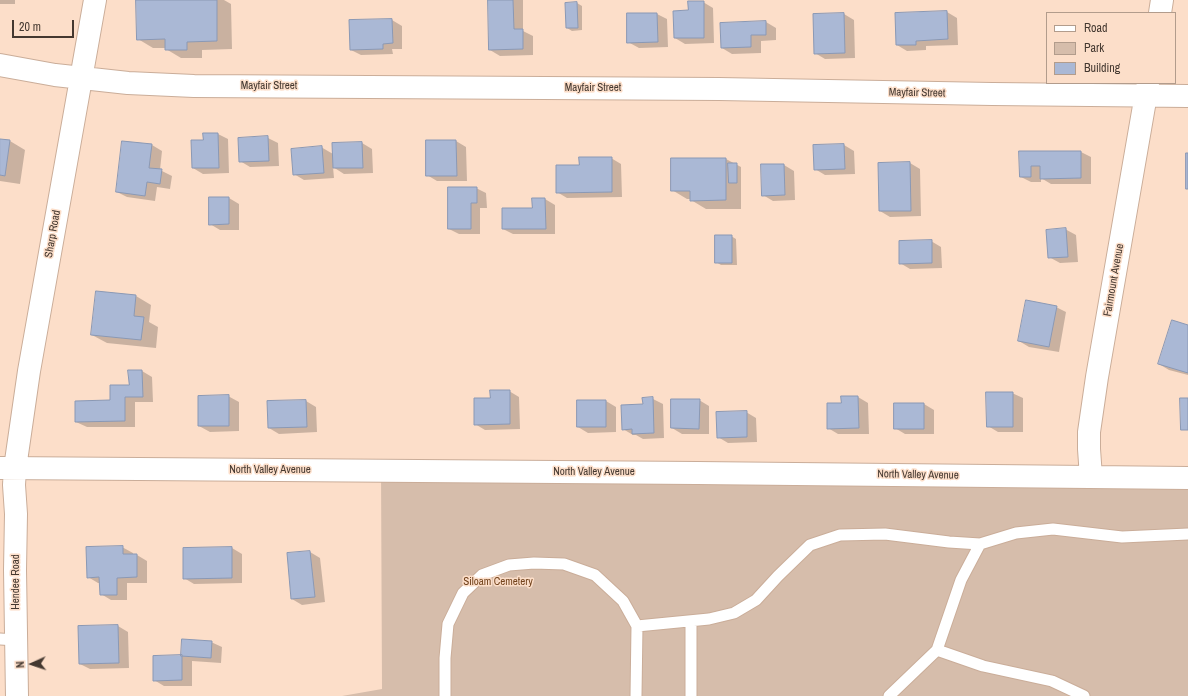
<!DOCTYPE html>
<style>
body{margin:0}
#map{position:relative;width:1188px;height:696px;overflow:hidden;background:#fcdec9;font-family:"Archivo Narrow",sans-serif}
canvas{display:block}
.legend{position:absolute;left:1046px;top:12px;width:130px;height:72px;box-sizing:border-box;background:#fcdec9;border:1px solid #b29c8c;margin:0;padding:5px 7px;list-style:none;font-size:12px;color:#443830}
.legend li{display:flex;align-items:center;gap:8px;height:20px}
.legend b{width:20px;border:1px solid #b29c8c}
.north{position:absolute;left:12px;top:644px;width:40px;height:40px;-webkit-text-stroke:3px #fcdec9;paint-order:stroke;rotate:267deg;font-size:11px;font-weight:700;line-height:16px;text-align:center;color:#443830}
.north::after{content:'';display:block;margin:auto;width:14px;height:18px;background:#443830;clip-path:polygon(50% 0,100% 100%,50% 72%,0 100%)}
.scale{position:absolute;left:12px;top:20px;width:62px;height:18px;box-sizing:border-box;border:2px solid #443830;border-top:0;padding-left:5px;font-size:12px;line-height:14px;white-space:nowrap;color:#443830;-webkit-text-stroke:3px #fcdec9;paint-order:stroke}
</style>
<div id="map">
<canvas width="1188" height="696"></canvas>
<ul class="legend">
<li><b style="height:5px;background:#fff"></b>Road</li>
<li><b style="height:11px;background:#d6bdab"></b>Park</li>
<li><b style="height:11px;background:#aab8d5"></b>Building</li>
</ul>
<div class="north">N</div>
<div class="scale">20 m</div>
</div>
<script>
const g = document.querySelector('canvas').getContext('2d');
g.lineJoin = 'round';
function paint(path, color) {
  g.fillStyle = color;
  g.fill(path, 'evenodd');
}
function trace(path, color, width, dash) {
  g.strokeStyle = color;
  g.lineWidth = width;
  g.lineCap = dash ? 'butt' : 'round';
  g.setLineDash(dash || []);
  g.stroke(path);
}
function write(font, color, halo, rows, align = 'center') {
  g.font = font + ' "Archivo Narrow",sans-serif';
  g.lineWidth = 3;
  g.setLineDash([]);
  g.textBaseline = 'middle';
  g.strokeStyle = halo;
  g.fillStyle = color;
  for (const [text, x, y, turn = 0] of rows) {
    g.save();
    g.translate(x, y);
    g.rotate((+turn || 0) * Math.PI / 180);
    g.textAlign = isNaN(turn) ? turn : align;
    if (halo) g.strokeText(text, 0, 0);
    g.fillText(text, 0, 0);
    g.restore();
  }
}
const green = new Path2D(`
 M381,468l807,5v223h-846l40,-7z`);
const shadow = new Path2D(`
 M0,0h15v4h-15z
 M137,0h87l7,4 1,45 -30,1v8h-21l-15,-9v-1h-13l-15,-9z
 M489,0h34v31l10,5v19l-33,1 -10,-6z
 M703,2l10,6 1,35 -29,1 -10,-6z
 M577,3l5,3v24l-10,1 -5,-3z
 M947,12l10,6 1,27 -32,1v4l-19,1 -10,-6z
 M657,14l10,5 1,28 -29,1 -11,-6z
 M844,14l10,6 1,38 -30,1 -10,-6z
 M392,20l10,6v23h-10l1,5 -32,1 -10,-5z
 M766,22l10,6v12l-15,1v12l-29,1 -10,-6z
 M218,134l10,5 1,34 -26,1 -10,-6 11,-27z
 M268,138l10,5 1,23 -29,1 -10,-6 -1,-22z
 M0,140l10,1 15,9 -5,34 -20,-3z
 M427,141h29l10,6 1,34h-30l-10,-6z
 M123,142l29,3 10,6 -2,19 12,6 -2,13 -13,-2 -2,14 -28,-4 -10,-5z
 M362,143l10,6 1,24 -29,1 -11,-7 1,11 -30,2 -10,-6 27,-27 12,7v-10z
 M844,145l10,6 1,23 -30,1 -10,-6z
 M1020,152h61l10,5v27h-40l-10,-6v4h-10l-10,-5z
 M611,158l10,6 1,33 -55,1 -10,-6 23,-26z
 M726,159l15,8v42h-35l-15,-9v-1h-4l-15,-9z
 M910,163l10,6 1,47 -31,1 -10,-6z
 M762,165h22l10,6 1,29 -22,1 -10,-6z
 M476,188l10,5 1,15h-7v26h-21l-10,-5z
 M229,198l10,6v26h-19l-10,-6z
 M545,199l10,6v29h-42l-10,-5z
 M1065,229l11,6 2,27 -18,1 -11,-6z
 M731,236l5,3 1,26h-16l-5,-3z
 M931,241l10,6 1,21 -32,1 -10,-6z
 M136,296l15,9 -2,17 9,5 -2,21 -49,-5 -15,-8z
 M1056,307l10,5 -7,40 -30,-5 -10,-6z
 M1188,326v49l-19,-5 -10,-6z
 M142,371l10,6 1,25h-18v25h-48l-11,-5 35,-21 19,-15z
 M509,391l10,6 1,32 -35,1 -10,-6 16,-25z
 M1012,393l11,5v34h-25l-10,-6z
 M228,396l11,6v29l-29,1 -11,-6z
 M842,397h16l10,6 1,31h-31l-10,-6 14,-24z
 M653,399l10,5 1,34 -21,1 -7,-4h-3l-10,-6 21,-24z
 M699,400l10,6v28h-27l-10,-6z
 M306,401l10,6 1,25 -38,2 -10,-6z
 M606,401l10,6v25l-28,1 -10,-6z
 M924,404l10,6v24h-29l-10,-6z
 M746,412l10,6 1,24 -29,1 -10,-6z
 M122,547l11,6v2h4l10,6v22h-20v17h-16l-10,-6 -1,-11h-2l-10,-6z
 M232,548l10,6v29l-48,1 -10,-6z
 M310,552l10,6 5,44 -23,3 -10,-6 -4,-45z
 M118,626l10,6 1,36 -39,1 -10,-5z
 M183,640l28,2 11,5 -1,16 -29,-2v25h-28l-10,-6v-23l28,-1z`);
const building = new Path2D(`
 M136,0h81v41l-30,1v8h-22v-11l-28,1z
 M488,0h25l1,29h9v20l-34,1z
 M688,1h16v37h-30l-1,-27 15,-1z
 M577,2l1,26h-12l-1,-25z
 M947,11l1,28 -32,2v4h-20l-1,-32z
 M627,13h30l1,29 -31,1z
 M844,13l1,40 -31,1 -1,-40z
 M392,19l1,24 -10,1v5l-33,1 -1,-30z
 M766,21v14h-15v12l-30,1 -1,-25z
 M203,133h15l1,35h-27l-1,-28h12z
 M268,136l1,25 -30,1 -1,-24z
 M0,139l10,1 -5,36 -5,-1z
 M426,140h30l1,36h-31z
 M122,141l30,3 -3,24 13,1 -2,15 -13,-2 -2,14 -29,-4z
 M362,142l1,26h-30l-1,-25z
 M844,144l1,25 -31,1 -1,-25z
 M322,146l2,27 -31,2 -2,-26z
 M1019,151h62v27l-41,1v-13h-9v11h-11z
 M1186,153h2v36h-2z
 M579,157h33v35l-56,1v-28h23z
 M671,158h55v42l-36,1v-10h-19z
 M910,162l1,49h-32l-1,-48z
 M728,163h9v20h-8z
 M761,164h23l1,31 -23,1z
 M448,187h29v16h-6v26h-23z
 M209,197h20v27l-20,1z
 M532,198h13l1,31h-44v-21h30z
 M1066,228l2,29 -20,1 -2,-28z
 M715,235h17v28h-17z
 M932,240v23l-33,1v-23z
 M96,291l40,4 -2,21 10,1 -3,23 -50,-5z
 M1026,300l31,6 -8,41 -31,-6z
 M1172,320l16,5v48l-30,-9z
 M128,370h14l1,27h-18v24l-50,1v-21l35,-1v-15h19z
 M490,390h20v34l-36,1v-27h16z
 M986,392h27v35h-26z
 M229,395v31h-31v-30z
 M841,396h17l1,32 -32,1v-26h14z
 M653,397l1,36 -22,1v-5l-10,1 -1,-25 22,-1 -1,-6z
 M1180,398h8v32h-7z
 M671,399h29l-1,30 -28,-1z
 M306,400l1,27 -39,1 -1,-27z
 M577,400h29v27h-29z
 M894,403h30v26h-30z
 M747,411v26l-30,1 -1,-26z
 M123,546v8h14v23l-20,1v17h-17l-1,-18 -12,1 -1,-31z
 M232,547v31l-49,1v-31z
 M310,551l5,46 -24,2 -4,-46z
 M118,625l1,38 -40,1 -1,-38z
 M182,639l30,2 -1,17 -30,-2z
 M182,655v25l-29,1v-25z`);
const lane = new Path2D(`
 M691,621v75
 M637,626l72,-7 25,-6 22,-13 22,-24 32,-31 30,-10 45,-1 64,8 31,2 36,-11 37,-4 69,8 66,-3
 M0,639l16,1
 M937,650l46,16 69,15 32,15
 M445,696v-38l3,-34 15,-31 19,-18 27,-10 25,-2 30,1 31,11 28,26 14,25 -1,70
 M889,696l48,-46 24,-70 19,-36`);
const street = new Path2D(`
 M1160,13l2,-13
 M0,65l55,10 73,8 66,3 525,3 273,5 196,2
 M0,468l697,5 491,5
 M1091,477l-2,-28v-17l8,-55 51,-294
 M17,696l-2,-126 1,-56 -2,-29 1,-17 14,-97 66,-371`);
const streetNames = [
 ["Mayfair Street",269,86],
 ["Mayfair Street",593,88],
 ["Mayfair Street",917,93,1],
 ["Sharp Road",53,234,-80],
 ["Fairmount Avenue",1114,280,-80],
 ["North Valley Avenue",270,470],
 ["North Valley Avenue",594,472],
 ["North Valley Avenue",918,475,1],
 ["Hendee Road",16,582,-90]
];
const parkNames = [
 ["Siloam Cemetery",498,582]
];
paint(green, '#d6bdab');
paint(shadow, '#0003');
paint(building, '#aab8d5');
trace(building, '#8a98b4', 1);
trace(lane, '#caad99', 13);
trace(street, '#caad99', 24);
trace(lane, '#fff', 11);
trace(street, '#fff', 22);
write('11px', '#443830', '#fcdec9', streetNames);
write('11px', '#72431c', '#fcdec9', parkNames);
</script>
